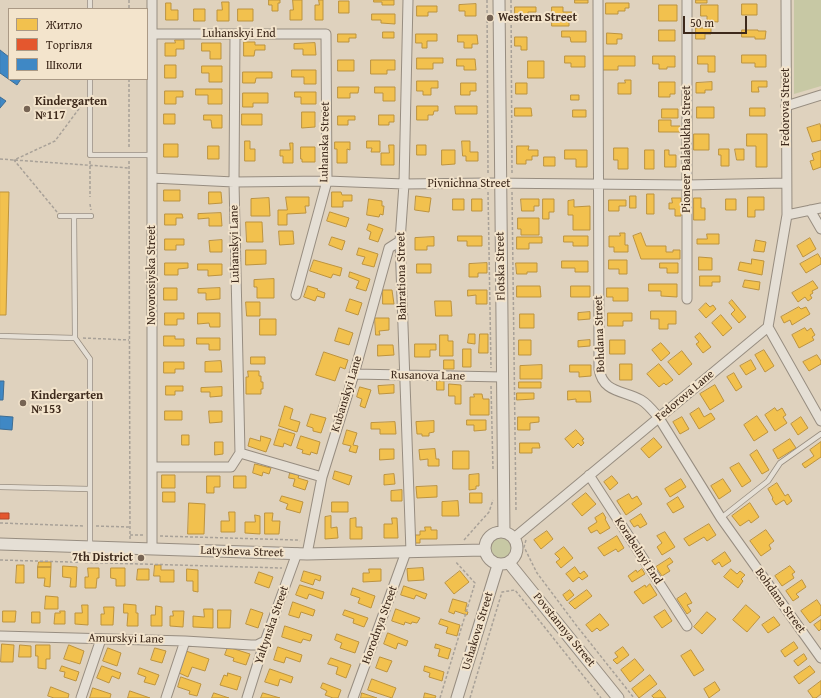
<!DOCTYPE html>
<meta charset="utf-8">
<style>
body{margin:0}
#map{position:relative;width:821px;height:698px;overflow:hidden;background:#dfd2be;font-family:"Gentium Book Plus",serif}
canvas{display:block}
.legend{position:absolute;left:8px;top:8px;width:140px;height:72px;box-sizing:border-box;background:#f3e4cc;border:1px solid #aa9985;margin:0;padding:5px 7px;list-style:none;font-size:12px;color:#3d291b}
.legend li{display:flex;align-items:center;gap:8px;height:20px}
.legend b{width:20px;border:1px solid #aa9985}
.scale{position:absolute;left:683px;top:16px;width:64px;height:18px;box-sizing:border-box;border:2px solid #3d291b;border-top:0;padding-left:5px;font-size:12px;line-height:14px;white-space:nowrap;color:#3d291b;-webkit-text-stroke:3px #f3e4cc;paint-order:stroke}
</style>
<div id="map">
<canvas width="821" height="698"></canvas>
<ul class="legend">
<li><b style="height:11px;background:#f2c14e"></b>Житло</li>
<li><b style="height:11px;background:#e4572e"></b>Торгівля</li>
<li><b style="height:11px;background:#3f88c5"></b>Школи</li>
</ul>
<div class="scale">50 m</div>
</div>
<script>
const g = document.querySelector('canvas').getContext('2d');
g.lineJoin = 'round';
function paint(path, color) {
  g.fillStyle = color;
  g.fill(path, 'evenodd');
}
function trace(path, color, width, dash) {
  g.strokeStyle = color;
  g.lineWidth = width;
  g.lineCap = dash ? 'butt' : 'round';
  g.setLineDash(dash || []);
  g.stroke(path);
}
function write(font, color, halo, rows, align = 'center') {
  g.font = font + ' "Gentium Book Plus",serif';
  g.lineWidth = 4;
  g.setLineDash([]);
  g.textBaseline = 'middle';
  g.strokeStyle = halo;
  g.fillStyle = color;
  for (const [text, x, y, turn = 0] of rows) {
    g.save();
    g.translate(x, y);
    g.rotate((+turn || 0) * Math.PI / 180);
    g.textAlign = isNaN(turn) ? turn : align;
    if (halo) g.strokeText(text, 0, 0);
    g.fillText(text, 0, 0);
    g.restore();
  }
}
const green = new Path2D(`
 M794,0h27v86l-27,8z
 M490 549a11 11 0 1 1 22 0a11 11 0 1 1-22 0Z`);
const homes = new Path2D(`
 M269,0h11v3h-2v8h-6v-6h-3z
 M293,0h9v20h-12v-10h3z
 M319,0h4v20h-8v-15h4z
 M374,0h20v5h-12v-3h-8z
 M575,0h13v3h-13z
 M696,0h11v3h-11z
 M339,1h10v12h-10z
 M222,2h7v19h-12v-11h5z
 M166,3h5v7h7v10h-12z
 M606,3h23v5h-4v3h-7v3h-12z
 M476,4v12h-11v-5h-6v-6z
 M742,4h15v11h-15z
 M659,5h18v16h-18z
 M701,5h17v17l-11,-1v-5h-6z
 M417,6h20v6h-9v4h-11z
 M515,7h21v5h-8v7h-13z
 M552,7h11v5h9v8l-3,1v5h-17z
 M194,9h11v12h-11z
 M238,9h15v12h-15z
 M372,14h23v10l-14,-1v-3h-9z
 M696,28h15v6h-6v5h-9z
 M659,30h16v11h-16z
 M742,30h16v1h8l-1,8h-10v-2h-13z
 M562,31h24v11h-15l-1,-5h-8z
 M383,32h11v6h-11z
 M607,33l15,1v5h-5v5h-10z
 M338,34h18v4h-7v4h-11z
 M416,34h21v7h-10v7h-5v-5h-6z
 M458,35h19l1,9h-6v4h-8v-6h-6z
 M515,37h12v13h-6v-4h-6z
 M175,40h9v9h-8v7h-11v-13h10z
 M244,42h11v3h10v5h-10l-1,6h-10z
 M202,43h19v16h-11v-8h-8z
 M315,43l1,12h-13v-6h-9v-5z
 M742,55h24v12h-11v-4h-13z
 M565,56h20v11h-14v-4h-6z
 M603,56h32v10h-17v4h-15z
 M653,56h22v11h-8v2h-8v-5h-6z
 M698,56h17v16h-7v-8h-10z
 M417,58h26v5h-10v6h-16z
 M457,59h18l1,11h-12v-4h-7z
 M338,60h16v11h-16z
 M371,60h24v10h-8v4h-16z
 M528,61h16v17h-16z
 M165,65h11v13h-11z
 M202,66h20v16h-13v-9h-7z
 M292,70h24v14h-12v-7h-12z
 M243,72h29v6h-16l-1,5h-12z
 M625,80h6v14h-13v-11h7z
 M417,81h21v7h-7v7h-8v-4h-6z
 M752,81h15v6h-9l1,5h-7z
 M659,82h16v12h-5v3h-11z
 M712,82v8h-7v3h-9v-10z
 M461,83h15v8h-6v4h-9z
 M516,83h11v11h-11z
 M338,87h21l-1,6h-8v5h-12z
 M375,87h20v14h-12v-8h-8z
 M196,89h26v15h-14v-9h-12z
 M165,91h18v6h-7v7h-11z
 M295,92h21v12h-15v-7h-6z
 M243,93h25v10h-15v4h-10z
 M571,95h8v5h-8z
 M417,106h21v5h-4l-1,4h-5v5h-11z
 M455,106h22v8h-21z
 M697,107h17v11h-17z
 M515,108h16l1,8h-17z
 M750,108h15v8h-15z
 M662,109h16v9h-16z
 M573,110h13v7h-13z
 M302,112h13v15l-13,1z
 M164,114h11v10h-11z
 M242,114h20v11h-20z
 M204,115h18v13h-10l-1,-8h-7z
 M379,115h15v7h-5v3h-10z
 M338,116h17v4h-7v5h-10z
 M659,120h12v6h9v6h-21z
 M820,124l1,4v12l-9,2 -5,-14z
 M694,134h15v16h-15z
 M747,134h20v33h-11v-21h-9z
 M245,141h5v8h5v12h-10z
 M367,141h13v11h-9l1,-4h-5z
 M462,141h8v11h8v9h-12v-5h-3z
 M335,142h15v8l-3,-1v14h-10v-14h-2z
 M290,143h3v20h-10v-7h-3v-6h10z
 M164,144h14v13h-14z
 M389,145h5v20h-13v-12h8z
 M417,145h9v10h-9z
 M208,146h11v13h-11z
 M517,146h12l-1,4h10v6h-6v4h-6v4h-9z
 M301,147h14v15h-13v-3h-1z
 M614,148h14v21h-10v-9h-4z
 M719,149h10v17h-8v-11h-2z
 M735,149h9v11h-7z
 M442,150h13v14l-13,1z
 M565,150h22v17h-11v-8h-11z
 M645,150h9v19h-9z
 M665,150h4v5h7v12h-11z
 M821,151v16l-8,3 -3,-9 4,-1 -2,-6z
 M544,157h11v9h-11z
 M164,190h16v11h-16z
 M0,192h9l-3,123h-6z
 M209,192h12l1,11 -13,1z
 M332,192h9l1,3h10v6h-9v6h-11z
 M647,194h7v20h-7z
 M416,196l15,2 -2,14 -14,-2z
 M630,196h6v12h-6z
 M286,197h23v9h-4l1,7 -19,1v11h-9v-15h9z
 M748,197h16v13h-9v7h-7z
 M269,198l1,18h-19v-17z
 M672,198h9v18h-6v-7h-6v-6h3z
 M694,198h7v10h4v12h-11z
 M369,199l13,2v5h2l-1,9 -3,-1 -1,3 -12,-2z
 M453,199h11v11h-11z
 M472,199h10v12h-10z
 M521,199h18v7h-5v5h-12z
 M543,199h11v13h-5v7h-6z
 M726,199h10v11h-10z
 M574,200v7l16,-1v24h-17v-15h-5v-14z
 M609,200h17v6h-7v5h-10z
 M330,212l19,6 -3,9 -19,-6z
 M221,213l1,13h-13v-8l-11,1v-5z
 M165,214h17l1,4h-7v7h-11z
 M518,218h21v17h-18v-6h-3z
 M246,222h16l1,20h-16z
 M369,224l14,5 -5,13 -9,-3 2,-7 -4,-2z
 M279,231h14l1,13 -14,1z
 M620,233h5v12h3v7h-14v-5h-5v-11h11z
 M641,233l5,13h20v6h7v-2h7v9h-39l-8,-23z
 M707,234h12v10h-22v-5h10z
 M458,236h24v10h-15v-5h-9z
 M564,236h24v10h-15v-4h-9z
 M332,237l13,4 -3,9 -13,-5z
 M434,237v9h-7v4h-12v-12z
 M517,237h25v6h-13v6h-12z
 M810,238l6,11 -13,8 -6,-11z
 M165,239h19v6h-8v5h-11z
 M222,240v12h-12l-1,-11z
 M756,240l10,2 -2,10 -10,-1z
 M359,248l19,6 -4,13 -12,-3 3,-7 -8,-2z
 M246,250h20v14l-20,1z
 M818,254l3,5v5l-15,9 -6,-9z
 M699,257l13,1v12h-13z
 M752,259l12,2 -2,14 -24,-5 2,-8 11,2z
 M314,260l28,8 -2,8 -7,-2 -2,4 -21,-7z
 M609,260h18v14h-8v-5h-10z
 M562,261h26v11h-13v-4h-13z
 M165,263h23v5l-10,1v6h-13z
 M487,263v10h-9v4h-9v-13z
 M516,263h21v9h-10v2h-10z
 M660,263h18v10h-11v-5h-7z
 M198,264h24v11l-14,1v-6h-10z
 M417,264h14v9h-14z
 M350,272l20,7 -4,12 -10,-3 3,-7 -10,-4z
 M700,276h20v6h-8v4h-12z
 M274,279v19h-17v-11h-3v-7z
 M745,280l15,2 -1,8 -16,-3z
 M813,281l5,7 -6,3 1,2 -3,2 2,3 -4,3 -3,-4 -7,5 -6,-9z
 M649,284h28v13l-16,-1v-5h-12z
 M308,286l10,3 -1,1 8,3 -1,5 -7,-2 -2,5 -11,-4z
 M517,286h23l1,11h-24z
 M571,286h19v11h-19z
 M164,288h13v12h-13z
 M220,288v11l-14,1v-7h-8v-4z
 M607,288h21v13h-15v-4h-6z
 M383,290h9l2,14h-11z
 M468,290h19v14h-11v-9l-8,1z
 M350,299l12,4 -4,12 -12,-4z
 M732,300l14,17 -7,6 -8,-9 4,-4 -6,-7z
 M435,301h16l1,15h-16z
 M246,302h14v14h-13z
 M706,303l4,4 3,-2 3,4 -10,9 -7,-8z
 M799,307l2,2 5,-2 4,7 -18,11 -2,-5 -6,3 -3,-6z
 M651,311h25v13h-8v5h-9v-10h-8z
 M590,312v7l-12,1v-7z
 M165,313h19v6h-7v6h-12z
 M198,313h22v14h-10l-1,-4 -11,1z
 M608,313h24v8h-9v5h-15z
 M520,314h14v14h-14z
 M721,315l11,13 -9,8 -11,-13z
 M375,318h14v12l-10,1 1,4h-4z
 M260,319h16v16h-16z
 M339,328l14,5 -4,12 -14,-4z
 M805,328l2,3 4,-3 4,7 -3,2 2,3 -15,8 -7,-13z
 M700,333l11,14 -8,6 -7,-9 3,-2 -4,-5z
 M469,334h6v10l-7,-1z
 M480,334h8v19h-9z
 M440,335h8v6h5v15h-13z
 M164,336h11v3h9v7h-20z
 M197,338h23v12h-11v-6h-12z
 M519,340h12v15h-12z
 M590,340v6l-12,1v-6z
 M610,340h15v14h-15z
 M661,343l9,10 -9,8 -9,-11z
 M415,344h21v6h-6v7h-15z
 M378,345h15l1,10 -16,1z
 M463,349h8v18h-8z
 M764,350l10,16 -9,6 -10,-17z
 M682,351l10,13 -13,11 -11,-13z
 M324,352l24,8 -3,9 -5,-2 -5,14 -19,-6z
 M817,355l4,6v3l-12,7 -6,-9z
 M251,357h14v7h-14z
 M444,360h10v9h-10z
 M751,360l5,9 -10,6 -6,-9z
 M221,361l1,11h-17v-10z
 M164,362h20v7h-9v4h-11z
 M620,364h12v16h-12z
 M659,364l14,16 -7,5 -2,-2 -5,4 -12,-13z
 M542,365v14h-22v-13z
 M570,365h21v11l-12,1v-5h-9z
 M248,371h11v5h2v6h2v7h-2v5h-15v-17h2z
 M734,373l8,14 -6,4 -9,-14z
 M437,380l7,1v9h-7z
 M519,382h22v6h-22z
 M449,384l12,1v19h-6v-8h-6z
 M394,385v8l-15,1 -1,-8z
 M715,385l9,16 -14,9 -10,-16z
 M166,386h17v5h-8v4h-9z
 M222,387v9l-12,1v-5h-9v-4z
 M360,387l11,3 -6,18 -5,-2 2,-7 -5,-2z
 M568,391h22l1,11h-15v-3l-8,1z
 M517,393h17v6l-17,1z
 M474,394h8l1,5h6v16h-19v-18h4z
 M285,406l8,3 -3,10 10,3 -3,10 -18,-6z
 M699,408l5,9 7,-4 4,6 -16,10 -9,-15z
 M775,408l2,3 5,-3 4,7 -3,2 4,6 -12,8 -10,-16z
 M165,411h17v9h-17z
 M209,411h13v11l-12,1z
 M311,414l15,4 -5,15 -8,-2v-3l-6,-2z
 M757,416l11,16 -14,9 -10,-16z
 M518,417h21v5l-9,1v7h-12z
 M682,417l7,12 -9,5 -7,-12z
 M801,417l7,11 -10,7 -7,-11z
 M467,420h19v10l-12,1v-6h-7z
 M434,421v11l-5,1v3h-7v-2h-5l-1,-12z
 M395,422l1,12h-16v-5h-9v-6z
 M279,429l16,5 -4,12 -7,-3 -1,4 -9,-2z
 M347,430l10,3 -4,12 5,1 -2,7 -7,-2 2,-5 -8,-2z
 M576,430l8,9 -2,1 2,3 -3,3 -3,-3 -5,5 -8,-9z
 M182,435h7v10h-7z
 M261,436l10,3 -5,13 -18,-6 2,-8 10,3z
 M301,436l19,6 -3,12 -6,-2 -1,3 -8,-2 1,-3 -6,-2z
 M654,438l8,9 -13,11 -8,-9z
 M790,439l6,9 -18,11 -5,-9z
 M215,442h8v12l-8,1z
 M821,442v15l-16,11 -3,-4 12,-8 -4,-6z
 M520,443h19l1,5h-8v5h-12z
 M380,449h14v10l-14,1z
 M435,449l1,10h3v7h-11v-7l-8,1 -1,-10z
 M757,450l12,20 -7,4 -12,-19z
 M453,451h16v18h-16z
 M739,463l12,18 -9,6 -12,-19z
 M255,464l16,4 -2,6 -6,-2 -1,4 -9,-3z
 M335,471l17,5 -3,9 -16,-6z
 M290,473l9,2 -1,3 10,3 -3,9 -12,-4 2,-7 -6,-1z
 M394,474l1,10 -11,1v-10z
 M479,474v12h-3v3l-7,1v-15z
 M162,475h13v13h-13z
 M207,476h13v11h-6v6h-7z
 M234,476h12v12h-12z
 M612,476l6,7 -8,7 -6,-8z
 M681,479l5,8 -16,10 -5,-8z
 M723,479l8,12 -12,8 -8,-13z
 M777,483l8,13 3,-2 4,7 -5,4 -3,-5 -8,5 -4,-6 1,-1 -5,-9z
 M437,486v11l-20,1 -1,-11z
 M402,490v11h-11v-10z
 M163,492h12v10h-12z
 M470,493h12v10h-12z
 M586,493l10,11 -14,12 -10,-12z
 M629,494l3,5 5,-3 5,8 -16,11 -9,-14z
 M282,496l21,6 -3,11 -14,-4 2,-5 -8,-3z
 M678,497l6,10 -11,6 -6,-9z
 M458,501l1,15h-17v-14z
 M332,502h16v10h-16z
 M189,503l16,1 -1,30h-16z
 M750,503l9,14 -8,6 -2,-3 -9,6 -8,-10z
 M229,512h6v20h-14v-11h8z
 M265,513h8l-1,8h8l-1,13h-14z
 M603,513l3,5 -1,1 5,9 -10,6 -3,-4 -6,3 -3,-5 9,-6 -2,-4z
 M641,514l6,10 -7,4 -2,-3 -4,2 -4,-6z
 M255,515l5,1v18l-15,-1v-11h10z
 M331,516v12l6,-1 1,11 -13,1v-22z
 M356,518v9h6v12h-12v-20z
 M392,518h5l1,20h-14v-14h8z
 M709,524l7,11 -9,6 -3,-4 -15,9 -5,-7z
 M425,527h6v3h6v9h-17v4h-6v-8h6v-4h5z
 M766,530l8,11 -5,4 2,4 -10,7 -11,-15z
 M547,531l6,8 -12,10 -7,-9z
 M665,532l10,15 -13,8 -5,-8 5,-4 -5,-7z
 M617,536l7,12 -6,4 -2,-3 -12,7 -6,-8z
 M564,547l9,11 -12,10 -5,-6 4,-3 -5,-5z
 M725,552l6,9 -9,6 -3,-5 -4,3 -3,-4z
 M670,558l3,4 -6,4 3,5 -8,5 -6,-9z
 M39,562h12v5h-13z
 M17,565h7v18h-8z
 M155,565h6v5h13v12h-14v-6h-6z
 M63,566l14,1 -1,20h-6l1,-9 -8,-1z
 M790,566l5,6 -3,2 2,4 -12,8 -7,-10z
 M38,567h13l-1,20 -6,-1 1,-8h-7z
 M575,567l5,7 4,-3 4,5 -6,4 -3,-3 -6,5 -7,-8z
 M88,568h11v10h-2l-1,10h-11v-11h3z
 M111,568h14v18h-9v-7l-5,-1z
 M423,568l1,12 -16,1 -1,-12z
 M138,569h11v11h-12z
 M187,569l11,1v22l-5,-1v-10h-6z
 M369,569h12v12l-18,1v-9h6z
 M642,569l3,5 -13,8 -4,-6 8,-6 1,2z
 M731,569l6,5 3,-3 5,4 -4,4 2,2 -5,7 -14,-11z
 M304,571l17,5 -1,5 -5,-2 -2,6 -12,-4z
 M460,571l9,11 -15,12 -9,-11z
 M259,572l14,5 -4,11 -14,-5z
 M802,580l4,7 -10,7 3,3 -6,4 -7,-10z
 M650,584l7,11 -14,9 -9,-12 11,-7 1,2z
 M300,585l24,7 -2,7 -13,-5 -2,5 -11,-4z
 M404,586l23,8 -2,5 -9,-4 -2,4 -13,-4z
 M353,588l22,8 -4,12 -13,-5 2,-5 -9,-3z
 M570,590l4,5 -7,6 -4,-6z
 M587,590l5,6 -17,13 -6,-6z
 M686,593l6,10 -5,2 4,6 -4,3 -10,-15z
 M46,596l12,1v12h-13z
 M453,599l14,4 -2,8 3,1 -1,3 -12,-4 -1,3 -5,-2z
 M817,600l4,6v9l-11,8 -9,-12z
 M293,602l22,8 -2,6 -12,-4 -2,6 -10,-3z
 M124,604l12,1v8h2v13h-11l1,-13h-4z
 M82,605h6v20l-13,-1v-11h7z
 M746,605l14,12 -13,15 -14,-12z
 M156,606l6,1v19h-11v-11h4z
 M104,607h10l-1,18h-12v-11h3z
 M204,609h9v19l-20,-1v-11l11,1z
 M251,609l12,4 -5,15 -12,-4z
 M396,609l24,9 -3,5 -5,-1 -1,2 -6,-2 -1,3 -12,-4z
 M218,610h13l-1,18h-12z
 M345,610l23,8 -4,9 -11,-4 1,-4 -11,-4z
 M665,610l7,11 -10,7 -8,-11z
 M3,611h13l-1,11h-12z
 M60,611h5v13h-11l1,-11h5z
 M173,611h11l-1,16 -13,-1v-10h3z
 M32,612h8v11h-8z
 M707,612l9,7 -14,15 -8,-7z
 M600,614l9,11 -9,6 -3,-3 -5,4 -6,-7z
 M774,617l6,8 -12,8 -6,-8z
 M441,619l19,6 -3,11 -11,-3 2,-6 -9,-3z
 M821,620v9l-2,2 -5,-6z
 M285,626l27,9 -2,6 -7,-2 -2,4 -19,-6z
 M388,633l20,8 -2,5 -8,-3 -2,6 -12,-5z
 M337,634l22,8 -4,11 -15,-5 2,-5 -7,-3z
 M794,642l4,6 -13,9 -4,-6z
 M2,644l12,1 -1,17h-12z
 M436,644l15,5 -3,10 -10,-3 2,-7 -5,-1z
 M20,645l11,1v11h-12z
 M36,645h14v14h-4v10l-8,-1v-12h-2z
 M69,645l15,6 -4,13 -16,-5z
 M228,647l22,7 -4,11 -13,-4 1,-3 -9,-3z
 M278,647l24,8 -2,7 -14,-5 -2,6 -10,-3z
 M623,647l6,8 -12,9 -4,-4 5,-3 -3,-4z
 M108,648l13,5 -4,13 -14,-5z
 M155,648l11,3 -4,12 -11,-3z
 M691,650l13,20 -10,6 -13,-20z
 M186,651l23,8 -4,12 -13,-4 -4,10 -9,-4z
 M804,654l3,5 -9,7 -4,-5z
 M380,657l12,4 -5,11 -11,-4z
 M331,658l20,7 -5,13 -10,-4 2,-7 -10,-3z
 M635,659l9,11 -14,12 -9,-12z
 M62,666l17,6 -3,9 -12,-4 1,-5 -5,-1z
 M102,666l19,7 -2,6 -7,-3 -3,7 -12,-5z
 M425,666l19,6 -2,9 -13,-4 1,-4 -6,-2z
 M810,666l5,6 -16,12 -5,-7z
 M140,668l19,7 -4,10 -11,-3 2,-5 -8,-3z
 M270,669l23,8 -2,6 -11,-4 -2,7 -13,-4z
 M228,673l13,4 -4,13 -17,-5 4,-10 3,1z
 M650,675l7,9 -18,14 -7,-9z
 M181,677l20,7 -4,12 -8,-2 1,-3 -12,-4z
 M372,679l24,9 -4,10 -24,-8z
 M821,681v13l-5,4h-3l-5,-7z
 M715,682l5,8 -11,8 -5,-9z
 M323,683l18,7 -3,8h-5l-8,-3 2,-4 -6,-3z
 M51,687l18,7 -1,4h-14l-6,-2z
 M93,688l18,6 -1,4h-20z
 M660,690l6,8h-12l-2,-2z
 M130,691l20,7h-22z
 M214,693l15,5h-17z
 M263,693l17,5h-19z
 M362,693l15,5h-16z
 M425,693l11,3 -1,2h-11z`);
const shops = new Path2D(`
 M0,513h9v6h-9z`);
const schools = new Path2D(`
 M0,50l9,7v22h12l-4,6 -17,-12z
 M0,97l6,4 -6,7z
 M0,381h4l-1,19h-3z
 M0,416l13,1 -1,13 -12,-1z`);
const path = new Path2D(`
 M129,0v9
 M487,0l1,174
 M511,0l1,174
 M129,79v70
 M0,159l129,9
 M90,161v36
 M129,161l1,378
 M488,192l3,176
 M512,192l4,320
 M90,204l1,6
 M57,212l-43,-52 41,-19 29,-39
 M83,338l46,2
 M491,386l2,84
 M0,523l84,3
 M96,526l34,1
 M130,535h14
 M160,536l137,4 3,1
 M464,540l25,-28 4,-12
 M526,540l-2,7 13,26 39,52 58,73
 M0,560l282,8
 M440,698l35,-115 -20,-22
 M470,698l32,-106 13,-2 86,108`);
const service = new Path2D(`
 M90,0v9
 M90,79v76h62
 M60,216h31
 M74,216l1,122 15,21v188
 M0,336l75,2
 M0,487l90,2
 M721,518l47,-37 12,-18 41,-29`);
const minor = new Path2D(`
 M152,0v549
 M408,0l-4,184 -4,57 11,311
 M598,0l1,369c4,24 24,21 42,31 7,4 13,12 18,18l62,100 100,140
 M152,34h174l1,147 -31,114
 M235,34l-1,148 6,271
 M786,106l35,-11
 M152,178l82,4 93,-1 77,3 84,-1 199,2 99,-2
 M810,210l11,19
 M787,215l34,-7
 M687,299v-299
 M768,327l53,94
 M354,374l149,3
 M240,453l82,24
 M152,467h79l9,-14
 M589,475l98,151
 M514,538l254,-211 19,-112 -1,-215
 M307,554l15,-77 32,-103 35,-126 11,-7
 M0,636l185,5 66,4h6l8,-4
 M81,698l20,-59
 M166,698l19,-57
 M247,698l16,-51 34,-94
 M353,698l53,-146`);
const tertiary = new Path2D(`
 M499,0l5,532
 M485 548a16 16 0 1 1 32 0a16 16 0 1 1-32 0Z
 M0,544l307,10 177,-4
 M509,563l109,135
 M457,698l41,-133`);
const markers = [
 [490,18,4,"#766454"],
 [27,109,4,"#766454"],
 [23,403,4,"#766454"],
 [141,558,4,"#766454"]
];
const poiNames = [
 ["Western Street",498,18],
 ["Kindergarten",35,102],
 ["№117",35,116],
 ["Kindergarten",31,396],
 ["№153",31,410],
 ["7th District",133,558,"right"]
];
const streetNames = [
 ["Luhanskyi End",239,34],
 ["Fedorova Street",786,107,-90],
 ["Luhanska Street",325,142,-89],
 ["Pioneer Balabukha Street",687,149,-90],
 ["Pivnichna Street",469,184],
 ["Luhanskyi Lane",235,244,-91],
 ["Flotska Street",501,266,-91],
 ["Novorosiyska Street",152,275,-90],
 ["Bahrationa Street",402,276,-91],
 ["Bohdana Street",600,334,-92],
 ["Rusanova Lane",428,376,1],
 ["Kubanskyi Lane",347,394,-73],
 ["Fedorova Lane",685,396,-40],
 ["Korabelnyi End",638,551,57],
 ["Latysheva Street",242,552,2],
 ["Bohdana Street",780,601,54],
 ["Yaltynska Street",272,625,-71],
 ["Horodnya Street",380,625,-70],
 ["Povstannya Street",564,630,51],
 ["Ushakova Street",478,631,-73],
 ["Amurskyi Lane",126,639,1]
];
paint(green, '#c7c8a4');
paint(homes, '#f2c14e');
trace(homes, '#bc933f', 1);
paint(shops, '#e4572e');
trace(shops, '#b24928', 1);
paint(schools, '#3f88c5');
trace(schools, '#3e6c92', 1);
trace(service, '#978d80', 6);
trace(minor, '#978d80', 11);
trace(tertiary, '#978d80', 13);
trace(path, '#a8a198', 1.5, [3, 2]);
trace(service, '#e5dfd5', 4.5);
trace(minor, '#e5dfd5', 9);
trace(tertiary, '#e5dfd5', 11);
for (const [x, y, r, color] of markers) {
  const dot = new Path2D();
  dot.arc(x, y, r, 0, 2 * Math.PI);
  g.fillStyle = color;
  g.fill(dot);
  trace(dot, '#f3e4cc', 1.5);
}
write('bold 12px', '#3d291b', '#f3e4cc', poiNames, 'left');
write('12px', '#3d291b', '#f3e4cc', streetNames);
</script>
